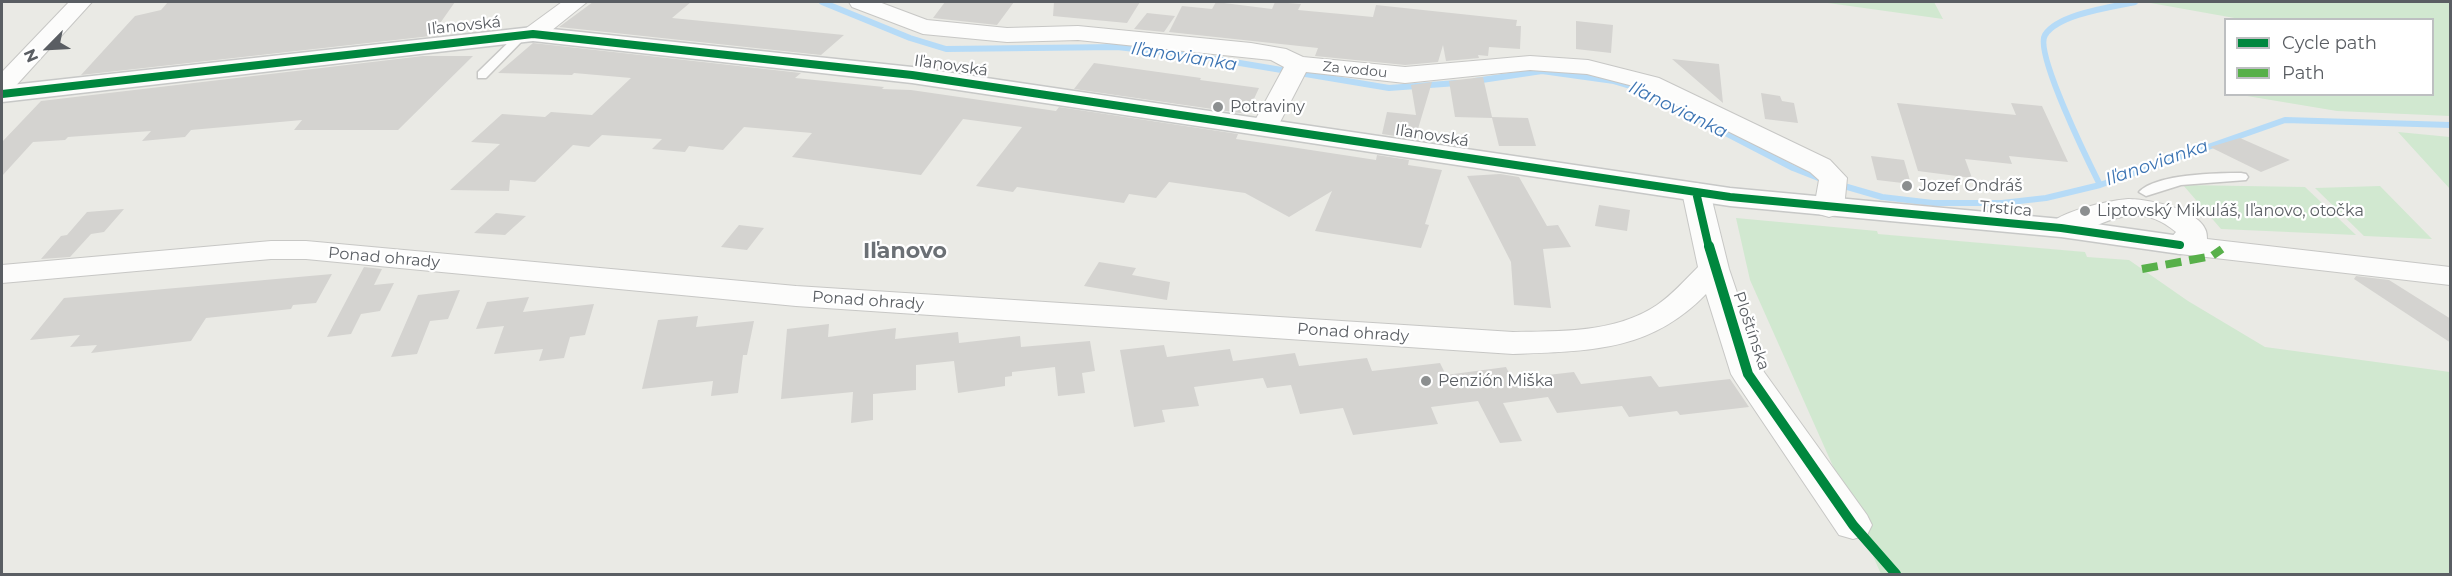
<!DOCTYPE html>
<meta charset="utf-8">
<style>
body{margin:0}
#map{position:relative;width:2452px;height:576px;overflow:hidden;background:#eaeae5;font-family:Montserrat,sans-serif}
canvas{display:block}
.frame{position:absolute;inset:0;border:3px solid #5a5e63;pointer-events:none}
.legend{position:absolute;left:2224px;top:18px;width:210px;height:78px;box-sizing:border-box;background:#fff;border:2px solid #bdbfc1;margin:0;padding:8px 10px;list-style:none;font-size:18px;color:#5a5e63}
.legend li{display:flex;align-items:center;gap:12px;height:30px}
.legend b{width:30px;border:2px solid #bdbfc1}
.north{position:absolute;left:18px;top:18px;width:60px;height:60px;-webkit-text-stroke:4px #fff;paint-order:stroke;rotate:246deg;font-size:16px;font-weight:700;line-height:24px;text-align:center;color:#5a5e63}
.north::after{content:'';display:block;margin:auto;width:21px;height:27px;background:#5a5e63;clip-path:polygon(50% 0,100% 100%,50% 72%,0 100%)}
</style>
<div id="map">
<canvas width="2452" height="576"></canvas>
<div class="frame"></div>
<ul class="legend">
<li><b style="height:8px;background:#00873e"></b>Cycle path</li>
<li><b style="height:8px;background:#58b04a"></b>Path</li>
</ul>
<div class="north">N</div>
</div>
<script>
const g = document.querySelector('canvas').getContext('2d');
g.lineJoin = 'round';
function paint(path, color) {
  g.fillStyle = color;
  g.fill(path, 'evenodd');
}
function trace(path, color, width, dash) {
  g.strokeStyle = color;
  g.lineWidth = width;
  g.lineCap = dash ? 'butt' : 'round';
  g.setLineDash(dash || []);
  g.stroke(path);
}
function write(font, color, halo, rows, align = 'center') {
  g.font = font + ' Montserrat,sans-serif';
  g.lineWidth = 4.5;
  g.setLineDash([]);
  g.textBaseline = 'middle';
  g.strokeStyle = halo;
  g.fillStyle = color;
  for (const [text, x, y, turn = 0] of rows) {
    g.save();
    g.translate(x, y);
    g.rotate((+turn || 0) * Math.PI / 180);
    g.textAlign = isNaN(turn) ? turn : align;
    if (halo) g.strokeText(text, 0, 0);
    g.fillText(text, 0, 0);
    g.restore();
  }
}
const green = new Path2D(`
 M1821,2h113l9,17z
 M2145,2h305v114l-113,-5 -96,-16 191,-1v-74l-192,-1z
 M2398,132l52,5v52z
 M2183,185l122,2 51,48 -135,-6z
 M2380,186l52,53 -68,-3 -49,-48z
 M1736,218l141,13 1,3 207,18 2,5 42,3 59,41 77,46 185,25v202h-569l-131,-294z`);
const stream = new Path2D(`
 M822,2l88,36 36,11 171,-2 81,9 191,32 68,-5
 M1475,81l67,-10 72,10 27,8 152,79 33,13
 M1837,184l45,13 51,6h69l44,-5 54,-13 185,-65 165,5
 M2100,185c-11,-22 -66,-133 -55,-150 13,-21 67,-28 90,-33`);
const building = new Path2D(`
 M168,2h287l-24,34 -350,39 54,-59 26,-6z
 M593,2h98l-19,16 172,17 -23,20 -262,-28z
 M945,2h69l-17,23 -64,-7z
 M1054,2h86l-13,21 -74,-7z
 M1216,2l56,7 3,-7 26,2 -3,6 75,7 3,-12 141,15 -1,6h5l-1,23 -31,-2 -1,9 -10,-1 1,3 -33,3 -3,-16 -5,17 -33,3 -90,-9 3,-8 -149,-16 13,-26 30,3z
 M1147,13l28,3 -11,16 -30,-3z
 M1576,21l37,4 -2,28 -35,-4z
 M533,43l268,30 -6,5 89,9 -2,2 29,1 145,21 3,-4 179,27 -2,5 55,8 85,13 1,-5 32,5 -1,5 34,5 -17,54 4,1 -8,23 -106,-17 17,-40 -43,26 -44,-24 -76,-11 -13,16 -27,-4 -5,9 -107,-16 -4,5 -37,-6 46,-59 -59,-8 -42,56 -129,-18 20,-24 -68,-6 -21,23 -34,-4 -4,6 -33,-3 10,-10 -60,-4 -13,12 -16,-2 -38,37 -25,-2 -1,11 -59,-1 50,-46 -29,-2 31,-28 43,3 6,-5 41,3 39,-37 -57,-5 -2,2 -74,-2z
 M423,56h50l-75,74h-104l8,-10 -111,10 -6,7 -43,4 9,-10 -83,6 -3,3 -32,2 -31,34v-34l39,-41z
 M1672,59l47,5 4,39 -22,-19z
 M1094,63l107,15 -1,2 59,8 -12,26 -173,-25z
 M1483,77l9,40 36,1 8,28h-37l-7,-28 -37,-1 -6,-36z
 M1432,82l-17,57 -33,-5 5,-22 29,3 -5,-30z
 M1761,93l19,3 2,5 12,2 4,20 -33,-4z
 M1897,103l119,12 -5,-12 31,3 26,56 -59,-6 3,8 -47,-5 7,19 -54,-7z
 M2240,138l50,22 -29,12 -51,-25z
 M1871,156l33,4 7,24 -34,-4z
 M1500,174l19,3 28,49 11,-1 13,22 -28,2 8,59 -37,-3 -3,-43 -44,-86z
 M1599,205l31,5 -3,21 -32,-5z
 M124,209l-20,23 -13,2 -21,23 -29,2 20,-23 6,-1 20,-23z
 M496,213l30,3 -21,19 -31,-2z
 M739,225l25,3 -17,22 -26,-3z
 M1099,262l37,6 -4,7 38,7 -3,18 -83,-14z
 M364,267l18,2 -8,16 20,-2 -14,28 -19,3 -10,20 -24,3z
 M332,274l-16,29 -23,2 -2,4 -85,9 -15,23 -100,12 6,-8 -27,2 10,-12 -50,5 34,-42z
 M2356,276l33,4 62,39v24l-97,-64z
 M460,290l-12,29 -18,2 -13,33 -26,3 27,-62z
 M529,297l-6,15 71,-8 -9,31 -15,2 -6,21 -25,3 4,-12 -49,5 10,-28 -28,3 11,-27z
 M698,316l-2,11 58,-6 -7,34h-4l-5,38 -27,3 2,-15 -71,8 16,-69z
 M829,324l-1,13 68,-9 -1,11 63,-7 1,11 61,-7 1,11 69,-6 5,30 -13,2 3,20 -27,3 -3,-29 -43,5v4l-7,1v9l-47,7 -4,-32 -38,4v25l-43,4v26l-22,3 2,-31 -72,7 6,-70z
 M1164,345l3,12 63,-8 3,12 62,-8 4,13 68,-8 5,13 68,-8 6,12 60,-8 6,12 62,-7 7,12 70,-8 8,11 71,-8 19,28 -69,8 -3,-4 -48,6 -7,-11 -65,7 -9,-16 -45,6 19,38 -22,2 -22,-42 -47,6 7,17 -85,11 -10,-27 -43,6 -9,-29 -24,3 -4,-10 -69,9 5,19 -37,4 3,12 -31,5 -14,-77z`);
const lane = new Path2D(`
 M522,32l6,3 -2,2 -40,41h-8v-6l40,-39z
 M2241,173l5,1 2,3 -2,3 -65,5 -35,11 -7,-4c17,-18 78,-19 102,-19z`);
const street = new Path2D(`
 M69,2h23l-81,89 -9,2v-21z
 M562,2h25l-46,37h-16l-4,-5 4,-5z
 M849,2h30l48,18 80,8 71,-2 173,17 35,6 17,8 102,10 125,-11 58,4 71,18 171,82 17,18 -3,30 -5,6 -10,3 -10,-3 -5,-6 5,-28 -9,-8 -169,-84 -54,-14 -57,-4 -125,13 -99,-11 -28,54 -4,6 -9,2 -9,-2 -4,-6 32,-59 -13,-7 -193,-20 -71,2 -84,-8 -71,-27z
 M1696,183l10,3 4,6 19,77 35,103 103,143 5,10 -5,10 -14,4 -14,-4 -103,-153 -5,-8 -25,-80c-56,58 -117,57 -193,60l-717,-48 -490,-47h-35l-269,24v-18l269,-24h35l490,45 717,46c49,-1 102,1 144,-27 15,-10 28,-25 41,-38l-16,-75 4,-6z
 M2128,199c20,0 82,11 79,40l243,28v18l-270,-31 -11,-3 -4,-6 11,-13c-52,-43 -85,12 -125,2l-5,-6c12,-17 61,-27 82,-29z`);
const secondary = new Path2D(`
 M533,27l379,40 818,121 331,31 119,17 11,2 5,7 -5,7 -11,2 -119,-17 -331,-31 -818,-123 -379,-42 -531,61v-16z`);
const quiet = new Path2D(`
 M2142,269l70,-13 10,-7`);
const cyclewayFar1 = new Path2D(`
 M2,94l531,-60 379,41 818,122 331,31 119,17
 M1696,192l13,56`);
const cycleway = new Path2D(`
 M1709,246l39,128 105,151 43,49`);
const markers = [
 [1218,107,6,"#8c8f90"],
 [1907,186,6,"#8c8f90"],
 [2085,211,6,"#8c8f90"],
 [1426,381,6,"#8c8f90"]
];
const farStreetnames = [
 ["Za vodou",1355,70,6]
];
const streetNames = [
 ["Iľanovská",464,26,-6],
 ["Iľanovská",951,66,8],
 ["Iľanovská",1432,136,9],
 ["Trstica",2006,209,5],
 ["Ponad ohrady",384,258,5],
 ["Ponad ohrady",868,301,4],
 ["Ploštínska",1751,331,71],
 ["Ponad ohrady",1353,333,4]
];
const poiNames = [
 ["Potraviny",1230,107],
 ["Jozef Ondráš",1919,186],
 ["Liptovský Mikuláš, Iľanovo, otočka",2097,211],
 ["Penzión Miška",1438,381]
];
const waterNames = [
 ["Iľanovianka",1184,57,9],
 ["Iľanovianka",1678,110,26],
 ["Iľanovianka",2157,163,-19]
];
const districtNames = [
 ["Iľanovo",905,252]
];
paint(green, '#d1e8d0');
trace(stream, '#b6dbf7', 6);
paint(building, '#d4d3d0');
trace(lane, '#c7c7c5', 3);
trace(street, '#c7c7c5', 2);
trace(secondary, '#c7c8c7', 3);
paint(lane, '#fcfcfb');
paint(street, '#fcfcfb');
paint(secondary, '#fcfcfb');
trace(quiet, '#58b04a', 8, [16, 8]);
trace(cyclewayFar1, '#00873e', 8);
trace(cycleway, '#00873e', 10);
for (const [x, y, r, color] of markers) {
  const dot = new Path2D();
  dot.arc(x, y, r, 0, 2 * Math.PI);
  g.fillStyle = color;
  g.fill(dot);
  trace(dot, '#fff', 2);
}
write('14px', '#5a5e63', '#fff', farStreetnames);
write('16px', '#5a5e63', '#fff', streetNames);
write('16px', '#5a5e63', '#fff', poiNames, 'left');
write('italic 18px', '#3c74b3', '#fff', waterNames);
write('bold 22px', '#6b7075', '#fff', districtNames);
</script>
